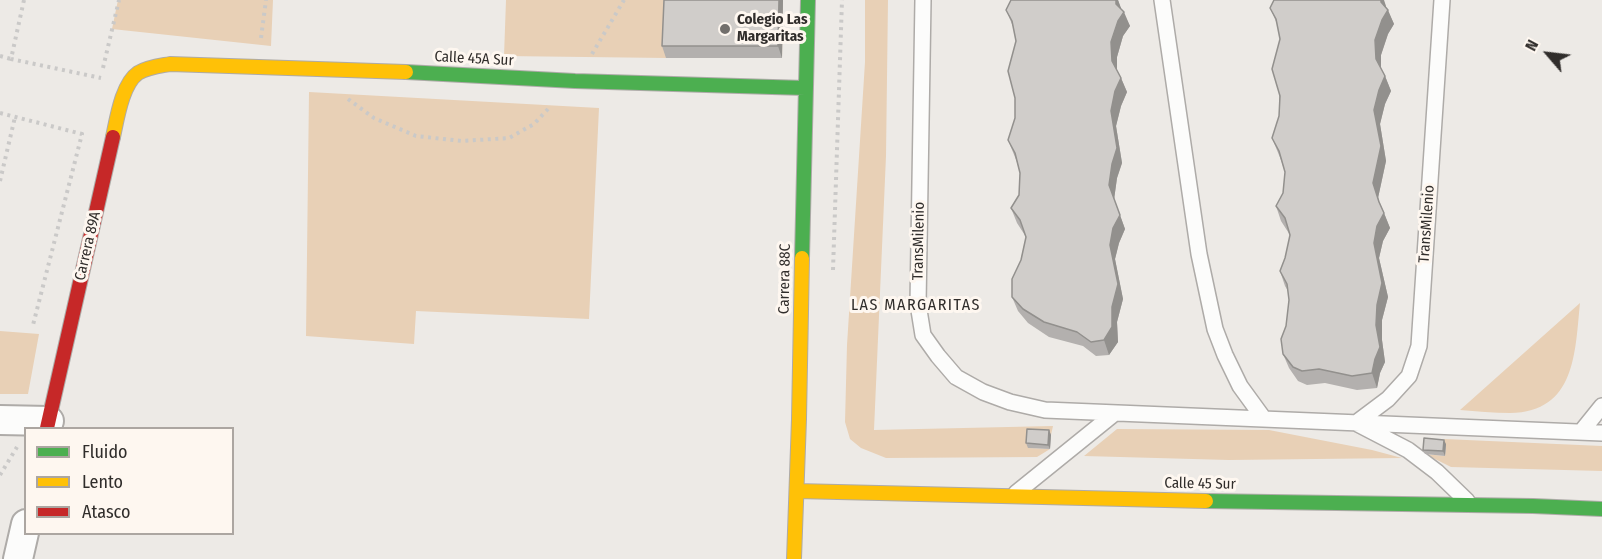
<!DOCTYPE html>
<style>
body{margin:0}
#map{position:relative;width:1602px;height:559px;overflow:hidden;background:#edeae6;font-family:"Fira Sans Condensed",sans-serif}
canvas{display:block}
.legend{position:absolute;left:24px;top:427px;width:210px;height:108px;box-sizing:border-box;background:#fef7f0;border:2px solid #aca6a1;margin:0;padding:8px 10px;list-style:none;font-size:18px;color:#302d2b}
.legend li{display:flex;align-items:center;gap:12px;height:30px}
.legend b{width:30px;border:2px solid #aca6a1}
.north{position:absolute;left:1518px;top:24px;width:60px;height:60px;-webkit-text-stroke:4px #fef7f0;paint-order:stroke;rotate:298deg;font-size:16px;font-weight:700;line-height:24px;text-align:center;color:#302d2b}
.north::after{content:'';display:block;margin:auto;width:21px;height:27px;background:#302d2b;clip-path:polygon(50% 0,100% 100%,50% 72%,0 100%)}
</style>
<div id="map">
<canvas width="1602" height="559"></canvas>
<ul class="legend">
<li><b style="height:8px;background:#4caf50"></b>Fluido</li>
<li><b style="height:8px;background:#ffc107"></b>Lento</li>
<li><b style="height:8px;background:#c62828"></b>Atasco</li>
</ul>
<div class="north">N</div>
</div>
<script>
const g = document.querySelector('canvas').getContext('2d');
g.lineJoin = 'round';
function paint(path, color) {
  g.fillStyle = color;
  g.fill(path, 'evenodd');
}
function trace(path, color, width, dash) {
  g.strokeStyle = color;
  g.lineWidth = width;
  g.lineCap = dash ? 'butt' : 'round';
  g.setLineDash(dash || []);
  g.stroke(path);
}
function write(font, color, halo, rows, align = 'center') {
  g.font = font + ' "Fira Sans Condensed",sans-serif';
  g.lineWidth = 6;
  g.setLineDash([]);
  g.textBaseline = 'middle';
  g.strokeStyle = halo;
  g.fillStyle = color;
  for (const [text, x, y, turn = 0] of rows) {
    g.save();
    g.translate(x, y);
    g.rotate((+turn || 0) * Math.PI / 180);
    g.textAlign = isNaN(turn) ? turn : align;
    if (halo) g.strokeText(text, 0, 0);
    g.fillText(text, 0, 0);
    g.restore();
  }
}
const green = new Path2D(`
 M118,0h155l-2,46 -159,-17z
 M506,0h277l-1,58h-116l-162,-2z
 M865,0h23l-2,156 -12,274 179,-4 -2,9 -22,-1 -1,14 22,1 -13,8 -151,1 -25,-10 -11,-9 -5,-17 2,-77 18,-283z
 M309,92l290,16 -10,211 -173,-8 -2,33 -108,-8z
 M1580,303c-5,49 -4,109 -70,110 -16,0 -34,-2 -50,-3z
 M0,331l39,3 -11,60h-28z
 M1117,429l152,1 103,20 30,8 -173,2 -145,-4z
 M1444,439l158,7v25l-151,-4 -26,-13 20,2 1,-11 -2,-1z`);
const path = new Path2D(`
 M24,0l-13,59 90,19
 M261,38l5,-38
 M592,54l32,-54
 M0,56l11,3
 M103,68l16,-68
 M348,99l26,19 42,18 46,5 47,-3 25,-14 14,-15
 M0,113l82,21 -49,191
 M0,181l15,-64
 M833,270l9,-270
 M0,475l17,-28`);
const lane = new Path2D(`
 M923,0l-5,304 5,31 15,21 18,21 27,15 27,10 35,8 557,23
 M1162,0l37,254 16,75 10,26 15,31 24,33
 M1442,0l-23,346 -10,30 -21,23 -32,24 52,27 29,22 30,29
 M1581,432l21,-26
 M1016,493l99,-80`);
const street = new Path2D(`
 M0,420l49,1
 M18,559l8,-35`);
const fast = new Path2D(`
 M406,72l169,9 230,7
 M802,258l6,-258
 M1206,501l327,5 69,3`);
const slow = new Path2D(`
 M113,137c4,-18 9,-53 25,-64 10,-6 21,-7 32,-9l236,8
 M797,491l409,10
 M794,559l5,-140 3,-161`);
const jam = new Path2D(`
 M47,428l66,-291`);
const wall = new Path2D(`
 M664,0h119l-1,58h-116l-4,-12z
 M1011,0h107l3,9 9,17 -7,10 -6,21v13l4,8 6,14 -6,14 -5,20 6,37 -5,15 -3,21 11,30 -6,14 -4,16 8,40 -6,23 1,20 -9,13 -13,1 -13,-10 -34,-9 -21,-14 -10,-12 -6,-14 14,-60 -9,-14 -6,-15 8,-13 1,-22 -3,-11 -9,-22 7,-22 1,-77 -2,-12 -8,-19z
 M1386,7l8,17 -6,10 -7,21v13l4,8 6,15 -6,13 -5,20 6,37 -8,37 12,30 -7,13 -4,17 9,39 -6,23v20l3,22 -5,11 -3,15 -20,2 -32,-7 -18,2 -9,-4 -9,-13 -6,-14 6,-54 -1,-9 -3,-5 -5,-15 5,-13 5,-23 -9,-14 -5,-15 7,-13 2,-21 -4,-12 -9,-22 7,-22 1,-77 -2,-13 -8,-18z
 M1049,430l2,5 -1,14 -22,-1 -2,-5z
 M1446,444l-1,12 -20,-2 -2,-4z`);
const shadedWall = new Path2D(`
 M779,0h4l-1,58 -4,-12z
 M1116,0h2l3,8 1,8 2,-4 6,14 -7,10 -6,21v18l-5,-14 -1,-19z
 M1381,0h3l2,6v7l2,-3 6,14 -6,10 -7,21v19l-5,-15 -1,-19z
 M1385,76l6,15 -6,13 -5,20 6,37 -8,37 5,17 1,-2 6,15 -7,13 -4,17 9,39 -6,23v20l3,22 -5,11 -3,15 -5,-15 4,-48 -3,-142 1,-73 5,-20z
 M1121,78l6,14 -6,14 -5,20 6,37 -5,15 -3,22 -5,-15 2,-74 4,-20z
 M1120,215l5,14 -6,14 -4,16 8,40 -6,23 1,20 -9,13 -5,-15 6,-95 3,-17z
 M1049,430l2,5 -1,14 -2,-4z
 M1444,440l2,4 -1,12 -2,-5z`);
const building = new Path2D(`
 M664,0h115l-1,46h-116z
 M1011,0h105v4l8,8 -6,9 -7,21 1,19 9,17 -6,13 -4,20 6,37 -5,16 -3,21 11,30 -7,13 -3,17 8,39 -6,23v20l-8,13 -13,2 -14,-10 -33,-10 -21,-13 -11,-12v-18l9,-19 5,-23 -6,-17 -9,-12 8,-13 1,-22 -5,-20 -7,-13 7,-22v-20l-7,-27 8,-30 -4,-20 -6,-11z
 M1274,0h107v2l7,8 -6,10 -7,20 1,19 9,17 -6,14 -5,20 7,36 -8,37 6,19 5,11 -7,13 -3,17 8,40 -5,22 -1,20 4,22 -5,12 -3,14 -20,3 -33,-7 -17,2 -9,-4 -10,-13 -2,-15 5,-13 3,-26 -2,-16 -7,-13 5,-13 5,-23 -5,-17 -9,-12 7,-13 2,-21 -6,-21 -7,-13 7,-22 1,-20 -8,-27 8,-30 -4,-20 -6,-11z
 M1027,429l22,1 -1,15 -22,-2z
 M1424,438l20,2 -1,11 -20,-1z`);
const markers = [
 [725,29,6,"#726f6c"]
];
const poiNames = [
 ["Colegio Las",737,20],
 ["Margaritas",737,37]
];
const streetNames = [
 ["Calle 45A Sur",474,59,3],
 ["TransMilenio",1427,224,-86],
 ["TransMilenio",919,241,-89],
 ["Carrera 89A",88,246,-77],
 ["Carrera 88C",785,279,-89],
 ["Calle 45 Sur",1200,484,1]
];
const neighbourhoodNames = [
 ["LAS MARGARITAS",916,306]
];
paint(green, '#e8d0b6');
trace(lane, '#aeaba8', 18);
trace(street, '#aeaba8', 32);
trace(fast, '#aeaba8', 16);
trace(slow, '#aeaba8', 16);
trace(jam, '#aeaba8', 16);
trace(path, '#cac9c8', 4, [3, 4.5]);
trace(lane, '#fcfcfb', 15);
trace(street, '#fcfcfb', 28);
trace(fast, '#4caf50', 14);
trace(slow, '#ffc107', 14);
trace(jam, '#c62828', 14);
paint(wall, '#b3b0ae');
paint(shadedWall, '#92908d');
paint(building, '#d0cdca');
trace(building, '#92908d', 1.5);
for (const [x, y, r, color] of markers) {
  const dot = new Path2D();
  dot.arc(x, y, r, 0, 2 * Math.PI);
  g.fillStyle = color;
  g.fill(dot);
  trace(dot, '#fef7f0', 2);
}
write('bold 15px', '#302d2b', '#fef7f0', poiNames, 'left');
write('15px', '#302d2b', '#fef7f0', streetNames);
g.letterSpacing = '1.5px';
write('16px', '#302d2b', '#fef7f0', neighbourhoodNames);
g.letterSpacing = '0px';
</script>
